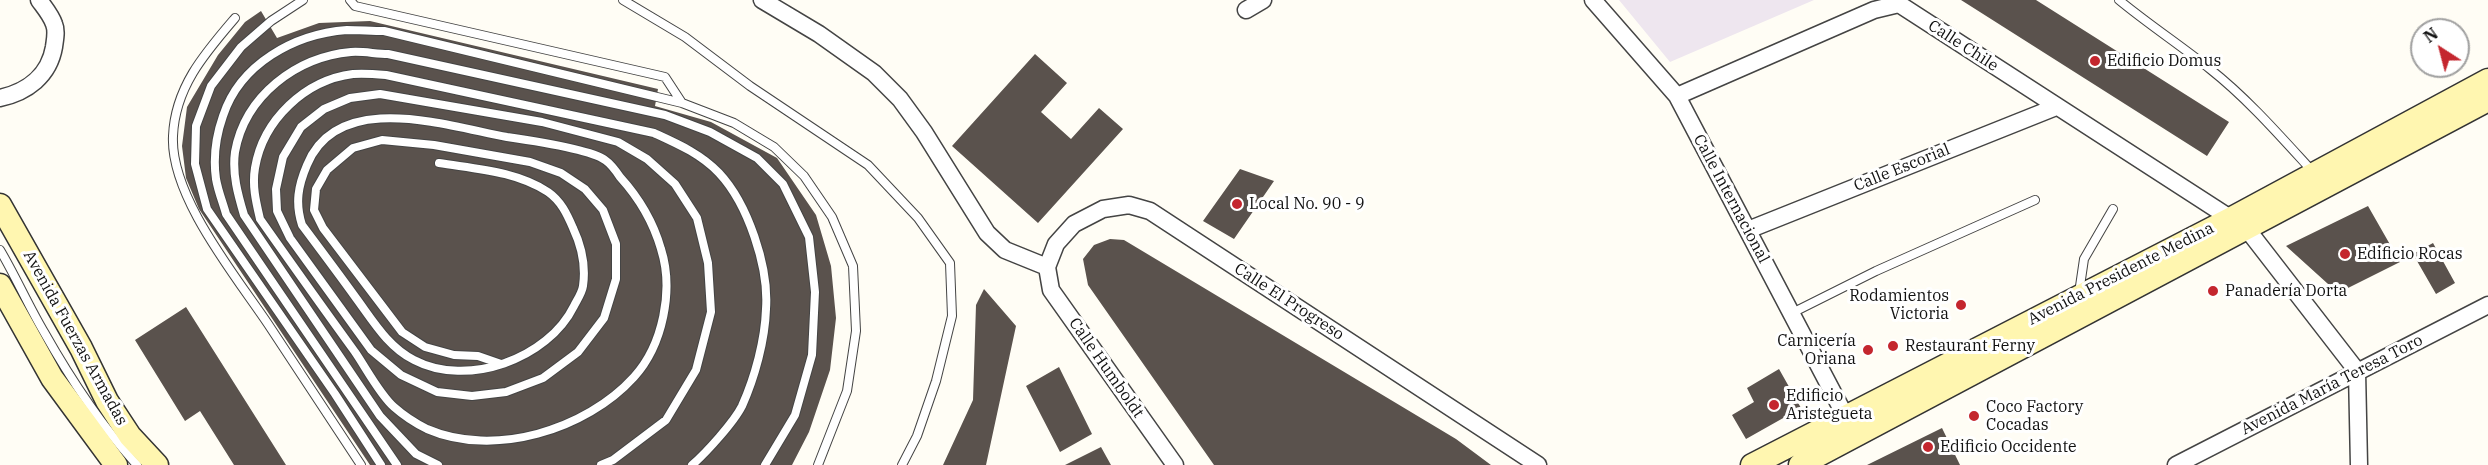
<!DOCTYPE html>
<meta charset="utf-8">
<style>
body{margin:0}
#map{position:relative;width:2488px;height:465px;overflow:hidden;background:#fffdf5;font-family:"IBM Plex Serif",serif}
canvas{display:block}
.north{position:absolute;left:2410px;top:18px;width:60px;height:60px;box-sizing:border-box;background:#fff;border:2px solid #a0a0a0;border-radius:50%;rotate:324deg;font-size:16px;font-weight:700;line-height:24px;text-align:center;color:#111}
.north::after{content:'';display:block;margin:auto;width:21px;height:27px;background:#c4262e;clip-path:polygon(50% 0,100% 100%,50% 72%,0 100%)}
</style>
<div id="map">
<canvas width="2488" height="465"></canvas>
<div class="north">N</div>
</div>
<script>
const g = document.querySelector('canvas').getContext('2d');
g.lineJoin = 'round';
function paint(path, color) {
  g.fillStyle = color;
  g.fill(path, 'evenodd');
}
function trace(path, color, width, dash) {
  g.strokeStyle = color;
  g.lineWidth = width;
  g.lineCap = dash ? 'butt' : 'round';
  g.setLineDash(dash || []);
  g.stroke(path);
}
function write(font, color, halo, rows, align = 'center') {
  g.font = font + ' "IBM Plex Serif",serif';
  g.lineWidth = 6;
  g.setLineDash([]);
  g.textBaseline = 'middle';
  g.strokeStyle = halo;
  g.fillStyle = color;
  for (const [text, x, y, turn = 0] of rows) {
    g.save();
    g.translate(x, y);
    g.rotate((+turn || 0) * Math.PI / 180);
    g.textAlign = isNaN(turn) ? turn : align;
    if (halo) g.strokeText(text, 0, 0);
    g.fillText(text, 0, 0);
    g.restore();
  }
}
const industrial = new Path2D(`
 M1619,0h195l-144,62z`);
const building = new Path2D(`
 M1961,0h75l193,122 -22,34z
 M261,11l16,27 42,-15 51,-2 288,68 -3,17 56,16 66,36 39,57 15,51 5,52 -6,52 -21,62 -17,33h-422l-171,-256 -13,-31 -4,-32 5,-39 31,-52 27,-33z
 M1035,54l32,29 -26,29 30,27 28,-31 24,21 -85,94 -86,-77z
 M1240,169l34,12 -40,58 -31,-18z
 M2368,206l32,56 -62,31 -52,-47z
 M1110,239l14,1 332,199 35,26h-277l-126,-180 -5,-26 11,-14z
 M2433,243l22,40 -19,11 -23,-40z
 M984,289l32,37 -30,139h-43l30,-65 3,-95z
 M186,307l100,158h-52l-34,-54 -15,10 -50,-81z
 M1059,367l33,67 -32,18 -34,-66z
 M1779,369l22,39 -55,31 -14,-24 22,-13 -7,-14z
 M1942,428l18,37h-93z
 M1101,447l10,18h-46z`);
const lane = new Path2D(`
 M303,0l-32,21 -30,26 -30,39 -15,40 -1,38 12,45 128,185 46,71
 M350,0l5,6 310,71 17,26
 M623,0l62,37 65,49 118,79 50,53 32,45 2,53 -16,65 -19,55 -15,29
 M2119,0c29,24 61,45 91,69 38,30 71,68 104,104
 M235,18c-30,35 -60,69 -62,118 -3,60 62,139 95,188 31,47 62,94 93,141
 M439,163c37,6 77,8 109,29 13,9 19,22 25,36 9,19 13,37 10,58 -1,7 -6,14 -9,20 -26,53 -107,82 -160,54 -26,-13 -41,-39 -58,-62 -18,-25 -36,-49 -54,-73 -7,-22 -4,-39 5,-60 31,-76 140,-39 200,-28 21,3 83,12 98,23 6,4 11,11 15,17 20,22 33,44 41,72 13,41 2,96 -27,128 -48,53 -140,81 -207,52 -10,-5 -24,-14 -33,-22 -14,-12 -28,-39 -39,-55 -32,-44 -64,-89 -95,-133 -4,-17 -8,-33 -5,-51 8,-48 50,-88 98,-94 10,-1 22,0 33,1l268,58c24,11 47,21 65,40 29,31 50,94 47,136 -1,31 -11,68 -24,97 -8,16 -36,47 -50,59
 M0,250c16,27 28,55 44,82 27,48 56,92 93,133
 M2079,293l5,-34 29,-50
 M1792,313l84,-42 159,-71
 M501,364l-23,-8 -24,-1 -29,-8 -23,-15 -79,-104 -9,-18 2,-21 11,-19 26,-22 29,-8 52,5 96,17 31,11 24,16 18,21 13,34v35l-12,39 -26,34 -35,26 -37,14 -34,4 -35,-4 -36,-17 -30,-25 -81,-112 -13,-27 -1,-22 7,-32 18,-30 23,-18 26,-11 30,-4 162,28 76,20 29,17 28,25 22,34 11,45 3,49 -15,58 -30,50 -53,40 -12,5
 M397,465l-171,-251c-3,-11 -8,-23 -10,-35 -3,-21 0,-43 7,-63 17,-52 71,-82 124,-86 12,0 25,1 37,1l298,72 52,20 40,24 30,29 28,41 21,49 3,65 -9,60 -29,74
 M438,465l-22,-11 -36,-38 -136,-201c-6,-20 -12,-41 -9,-63 10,-56 61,-95 116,-100 12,-1 25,2 37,2l277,61 45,17 47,26 26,26 26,53 6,55 -3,63 -17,60 -30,50`);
const street = new Path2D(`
 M762,0l57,34 55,39 26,26 24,33 63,101 18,17 42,17
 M1593,0l84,96 173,329
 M1246,10l17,-10
 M1677,96l197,-86 25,-6 348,225 110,142 2,94
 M0,98c27,-6 49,-22 54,-51 1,-8 3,-16 0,-23 -3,-9 -10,-17 -15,-24
 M1748,230l308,-123
 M1047,267l9,-23 18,-20 29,-15 26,-4 21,6 388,254
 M1047,267l4,23 124,175
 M2176,465l312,-160`);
const secondary = new Path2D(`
 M0,205l81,143 26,53 23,35 27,29
 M0,285l52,93 64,87
 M1752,465l478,-246 258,-139
 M1800,465l688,-365`);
const markers = [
 [2095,61,6,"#c4262e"],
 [1237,204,6,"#c4262e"],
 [2345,254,6,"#c4262e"],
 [2213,291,6,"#c4262e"],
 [1961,305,6,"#c4262e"],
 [1893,346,6,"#c4262e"],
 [1868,350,6,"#c4262e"],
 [1774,405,6,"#c4262e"],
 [1974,416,6,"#c4262e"],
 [1928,447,6,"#c4262e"]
];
const streetNames = [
 ["Calle Chile",1963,46,33],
 ["Calle Escorial",1902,168,-22],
 ["Calle Internacional",1731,199,62],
 ["Avenida Presidente Medina",2121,274,-27],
 ["Calle El Progreso",1289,302,33],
 ["Avenida Fuerzas Armadas",75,338,61],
 ["Calle Humboldt",1106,368,55],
 ["Avenida María Teresa Toro",2332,385,-27]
];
const poiNames = [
 ["Edificio Domus",2107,61],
 ["Local No. 90 - 9",1249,204],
 ["Edificio Rocas",2357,254],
 ["Panadería Dorta",2225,291],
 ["Rodamientos",1949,296,"right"],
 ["Victoria",1949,314,"right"],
 ["Carnicería",1856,341,"right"],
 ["Oriana",1856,359,"right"],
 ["Restaurant Ferny",1905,346],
 ["Edificio",1786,396],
 ["Aristegueta",1786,414],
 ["Coco Factory",1986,407],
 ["Cocadas",1986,425],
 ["Edificio Occidente",1940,447]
];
paint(industrial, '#eee6ef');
paint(building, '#5a524d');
trace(lane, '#444', 10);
trace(street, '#444', 19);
trace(secondary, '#333', 25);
trace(lane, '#fff', 8);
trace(street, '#fff', 16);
trace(secondary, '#fff6b0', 22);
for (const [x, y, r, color] of markers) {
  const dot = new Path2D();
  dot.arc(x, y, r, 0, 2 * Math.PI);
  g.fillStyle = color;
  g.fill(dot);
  trace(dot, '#fff', 2);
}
write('16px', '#111', '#fff', streetNames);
write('16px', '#111', '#fff', poiNames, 'left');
</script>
